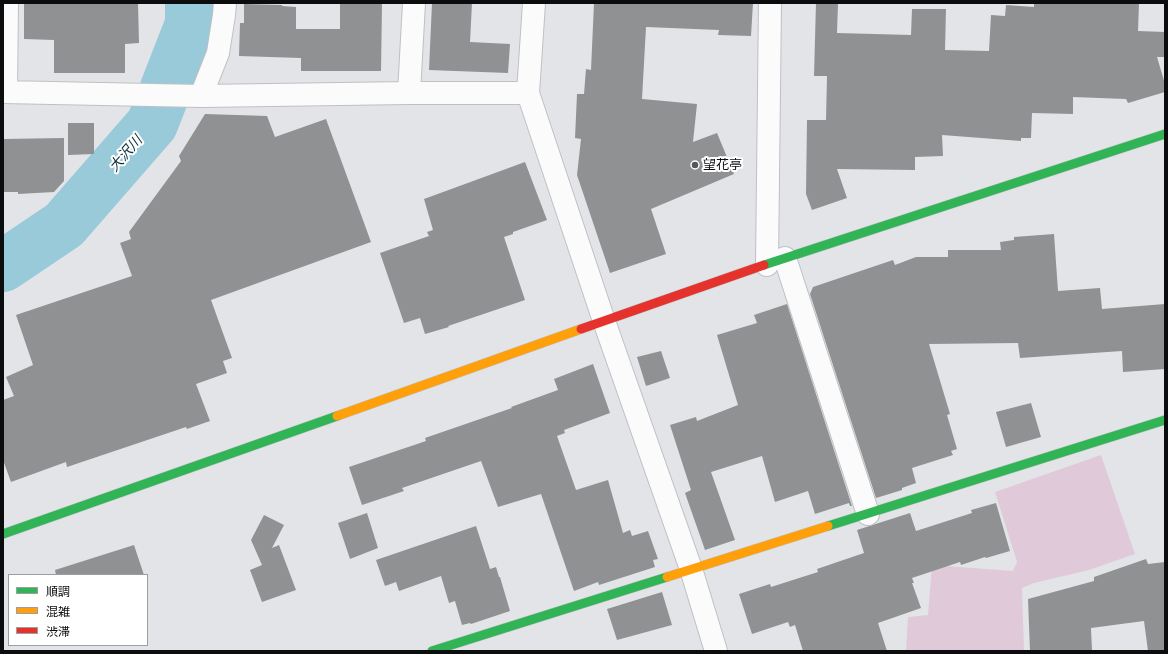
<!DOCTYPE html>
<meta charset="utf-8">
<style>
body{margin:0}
#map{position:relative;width:1168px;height:654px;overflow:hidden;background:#e3e4e8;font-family:Arial,"Noto Sans JP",sans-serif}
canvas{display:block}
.frame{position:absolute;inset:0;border:4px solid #0b0c0e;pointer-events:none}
.legend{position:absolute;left:8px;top:574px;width:140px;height:72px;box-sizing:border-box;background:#fff;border:1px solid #9d9e9f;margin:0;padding:5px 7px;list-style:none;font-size:12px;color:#0b0c0e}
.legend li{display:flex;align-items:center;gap:8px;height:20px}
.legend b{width:20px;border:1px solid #9d9e9f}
</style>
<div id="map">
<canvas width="1168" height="654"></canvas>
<div class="frame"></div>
<ul class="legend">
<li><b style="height:5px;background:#30b455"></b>順調</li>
<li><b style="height:5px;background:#ff9f0a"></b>混雑</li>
<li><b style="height:5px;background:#e5322d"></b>渋滞</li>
</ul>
</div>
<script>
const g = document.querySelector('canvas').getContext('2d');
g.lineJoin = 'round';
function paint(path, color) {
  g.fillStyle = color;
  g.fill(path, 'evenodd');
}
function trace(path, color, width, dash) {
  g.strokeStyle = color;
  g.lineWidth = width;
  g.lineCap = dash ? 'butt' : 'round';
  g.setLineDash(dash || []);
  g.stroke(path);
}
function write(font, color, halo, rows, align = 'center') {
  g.font = font + ' Arial,"Noto Sans JP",sans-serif';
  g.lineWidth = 4;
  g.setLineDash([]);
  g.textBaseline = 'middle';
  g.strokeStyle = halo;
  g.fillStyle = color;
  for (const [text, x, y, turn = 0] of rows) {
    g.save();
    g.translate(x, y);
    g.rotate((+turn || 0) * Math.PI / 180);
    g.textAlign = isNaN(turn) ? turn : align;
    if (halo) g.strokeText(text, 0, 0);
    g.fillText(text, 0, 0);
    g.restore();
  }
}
const green = new Path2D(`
 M1101,455l34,99 -46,16 -55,13 -12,5 2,63h-118l2,-34 20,-2 4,-50 81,6 4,-9 -22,-70z`);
const river = new Path2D(`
 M3,266l61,-41 88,-101 39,-100v-21`);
const building = new Path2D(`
 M24,3h114l1,40 -14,1v29h-71v-33l-30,-1z
 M340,3h42l-1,68h-80v-13l-62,-2 1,-33h4v-19l38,1v1l14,1v22h44z
 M432,3h40l-2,39 40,2 -2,29 -79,-3z
 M594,3h159l-2,33 -33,-1 1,-5 -73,-3 -4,72 55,5 -4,38 24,-9 17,41 -83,35 15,45 -56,19 -33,-98 4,-36 -6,-1 2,-44h7l2,-25 5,1z
 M816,3h22l-1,30 74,2 1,-26h34l-1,41 44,1 2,-36 14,1 1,-11 28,2v-4h105l-1,28 27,1v25h-8l8,27v8l-37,11 -2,-4 -53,-2v17l-41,-1 -1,25h-10v3l-79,-6 1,21 -28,1v13l-78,-1 10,29 -35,12 -6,-16 1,-74h19l1,-44h-13z
 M205,114l62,2 8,21 51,-18 45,123 -160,58 21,58 -9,3 4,12 -31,11 14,37 -23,8 -1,-2 -119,40 -1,-5 -55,20 -8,-22v-60l11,-4 -8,-19 27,-12 -17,-50 116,-39 -12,-33 11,-4 -2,-7 52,-71 -2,-5z
 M68,123h26v31l-26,1z
 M64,138v43l-10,11 -36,2v-2h-15v-53z
 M525,162l22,58 -34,12v2l-9,3 21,63 -77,26 1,1 -24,7 -5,-16 -16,5 -24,-70 49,-17 -2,-4 6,-2 -9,-31z
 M1054,234l4,57 42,-3 2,21 63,-5v65l-42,3 -1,-21 -102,7 -2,-15 -89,1 21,70 -3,1 10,34 -6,2 2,4 -41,13 4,15 -14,5v2l-26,8 -66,-204 3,-7 80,-27 2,5 21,-8h32v-7h53l-1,-8 14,-2v-3z
 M787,304l65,202h-2l-1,-3 -34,11 -7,-23 -33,11 -13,-46 -51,16 24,68 -30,10 -20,-57 6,-3 -21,-65 26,-8 1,4 41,-16 -21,-70 40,-12 -3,-8z
 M661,351l9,27 -24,8 -9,-29z
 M593,364l17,49 -46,17 1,3 -8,3 19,54 32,-10 15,53 7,-3 2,6 16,-5 10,28 -5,1 2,7 -56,18 -1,-3 -24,9 -33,-97 -43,13 -17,-46 -79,27 2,3 -42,14 -13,-38 77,-26 -1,-3 87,-30 -1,-1 47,-17 -4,-11z
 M1031,403l10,34 -35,10 -10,-35z
 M996,503l14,48 -24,7 -1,-1 -24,8 -1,-3 -48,16 2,5h-2l9,25 -43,15 9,28h-84l-8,-26 -5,2 -2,-5 -36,12 -13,-40 31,-10 1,3 47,-15 -1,-3 47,-16 -7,-23 53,-17 6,18 56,-18 -1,-3z
 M367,513l11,35 -28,11 -12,-36z
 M264,515l20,10 -12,23 7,-3 17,45 -34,12 -12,-32 12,-5 -11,-25z
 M476,526l14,43 6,-2 3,10h1l10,34 -39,13 -1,-1 -8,2 -7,-24 -6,2 -8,-27 -42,15 -3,-9 -11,4 -9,-26z
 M134,545l10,30h-88l-1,-5z
 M1146,559l2,5 17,-2v89h-17l-4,-30 -53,7 1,23h-62l-2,-52 66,-18v-4z
 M662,592l10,33 -55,15 -10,-31z`);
const street = new Path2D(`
 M534,3l-6,90 76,228 87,248 25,82
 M3,92l198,4 208,-3h119
 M6,92l1,-89
 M409,93l5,-90
 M201,96l17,-43 6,-38 1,-12
 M785,258l83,256
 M767,265l3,-262`);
const fast = new Path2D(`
 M764,265l401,-131
 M828,526l337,-106
 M3,534l334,-118
 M432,651l235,-74`);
const slow = new Path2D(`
 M337,416l244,-87
 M667,577l161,-51`);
const jam = new Path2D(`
 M581,329l183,-64`);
const markers = [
 [695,165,4,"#57585a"]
];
const poiNames = [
 ["望花亭",703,165]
];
const waterNames = [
 ["大沢川",126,154,-49]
];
paint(green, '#e0cada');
trace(river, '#98cad9', 52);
paint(building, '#8f9193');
trace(street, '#bfc0c3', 24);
trace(fast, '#bfc0c3', 10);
trace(slow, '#bfc0c3', 10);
trace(jam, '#bfc0c3', 10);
trace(street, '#fbfbfc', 22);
trace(fast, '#30b455', 9);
trace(slow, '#ff9f0a', 9);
trace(jam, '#e5322d', 9);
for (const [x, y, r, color] of markers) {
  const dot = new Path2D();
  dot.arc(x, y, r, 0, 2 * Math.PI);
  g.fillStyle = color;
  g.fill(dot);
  trace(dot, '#fff', 1.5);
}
write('13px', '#0b0c0e', '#fff', poiNames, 'left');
write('italic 14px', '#0c2f38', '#fff', waterNames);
</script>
